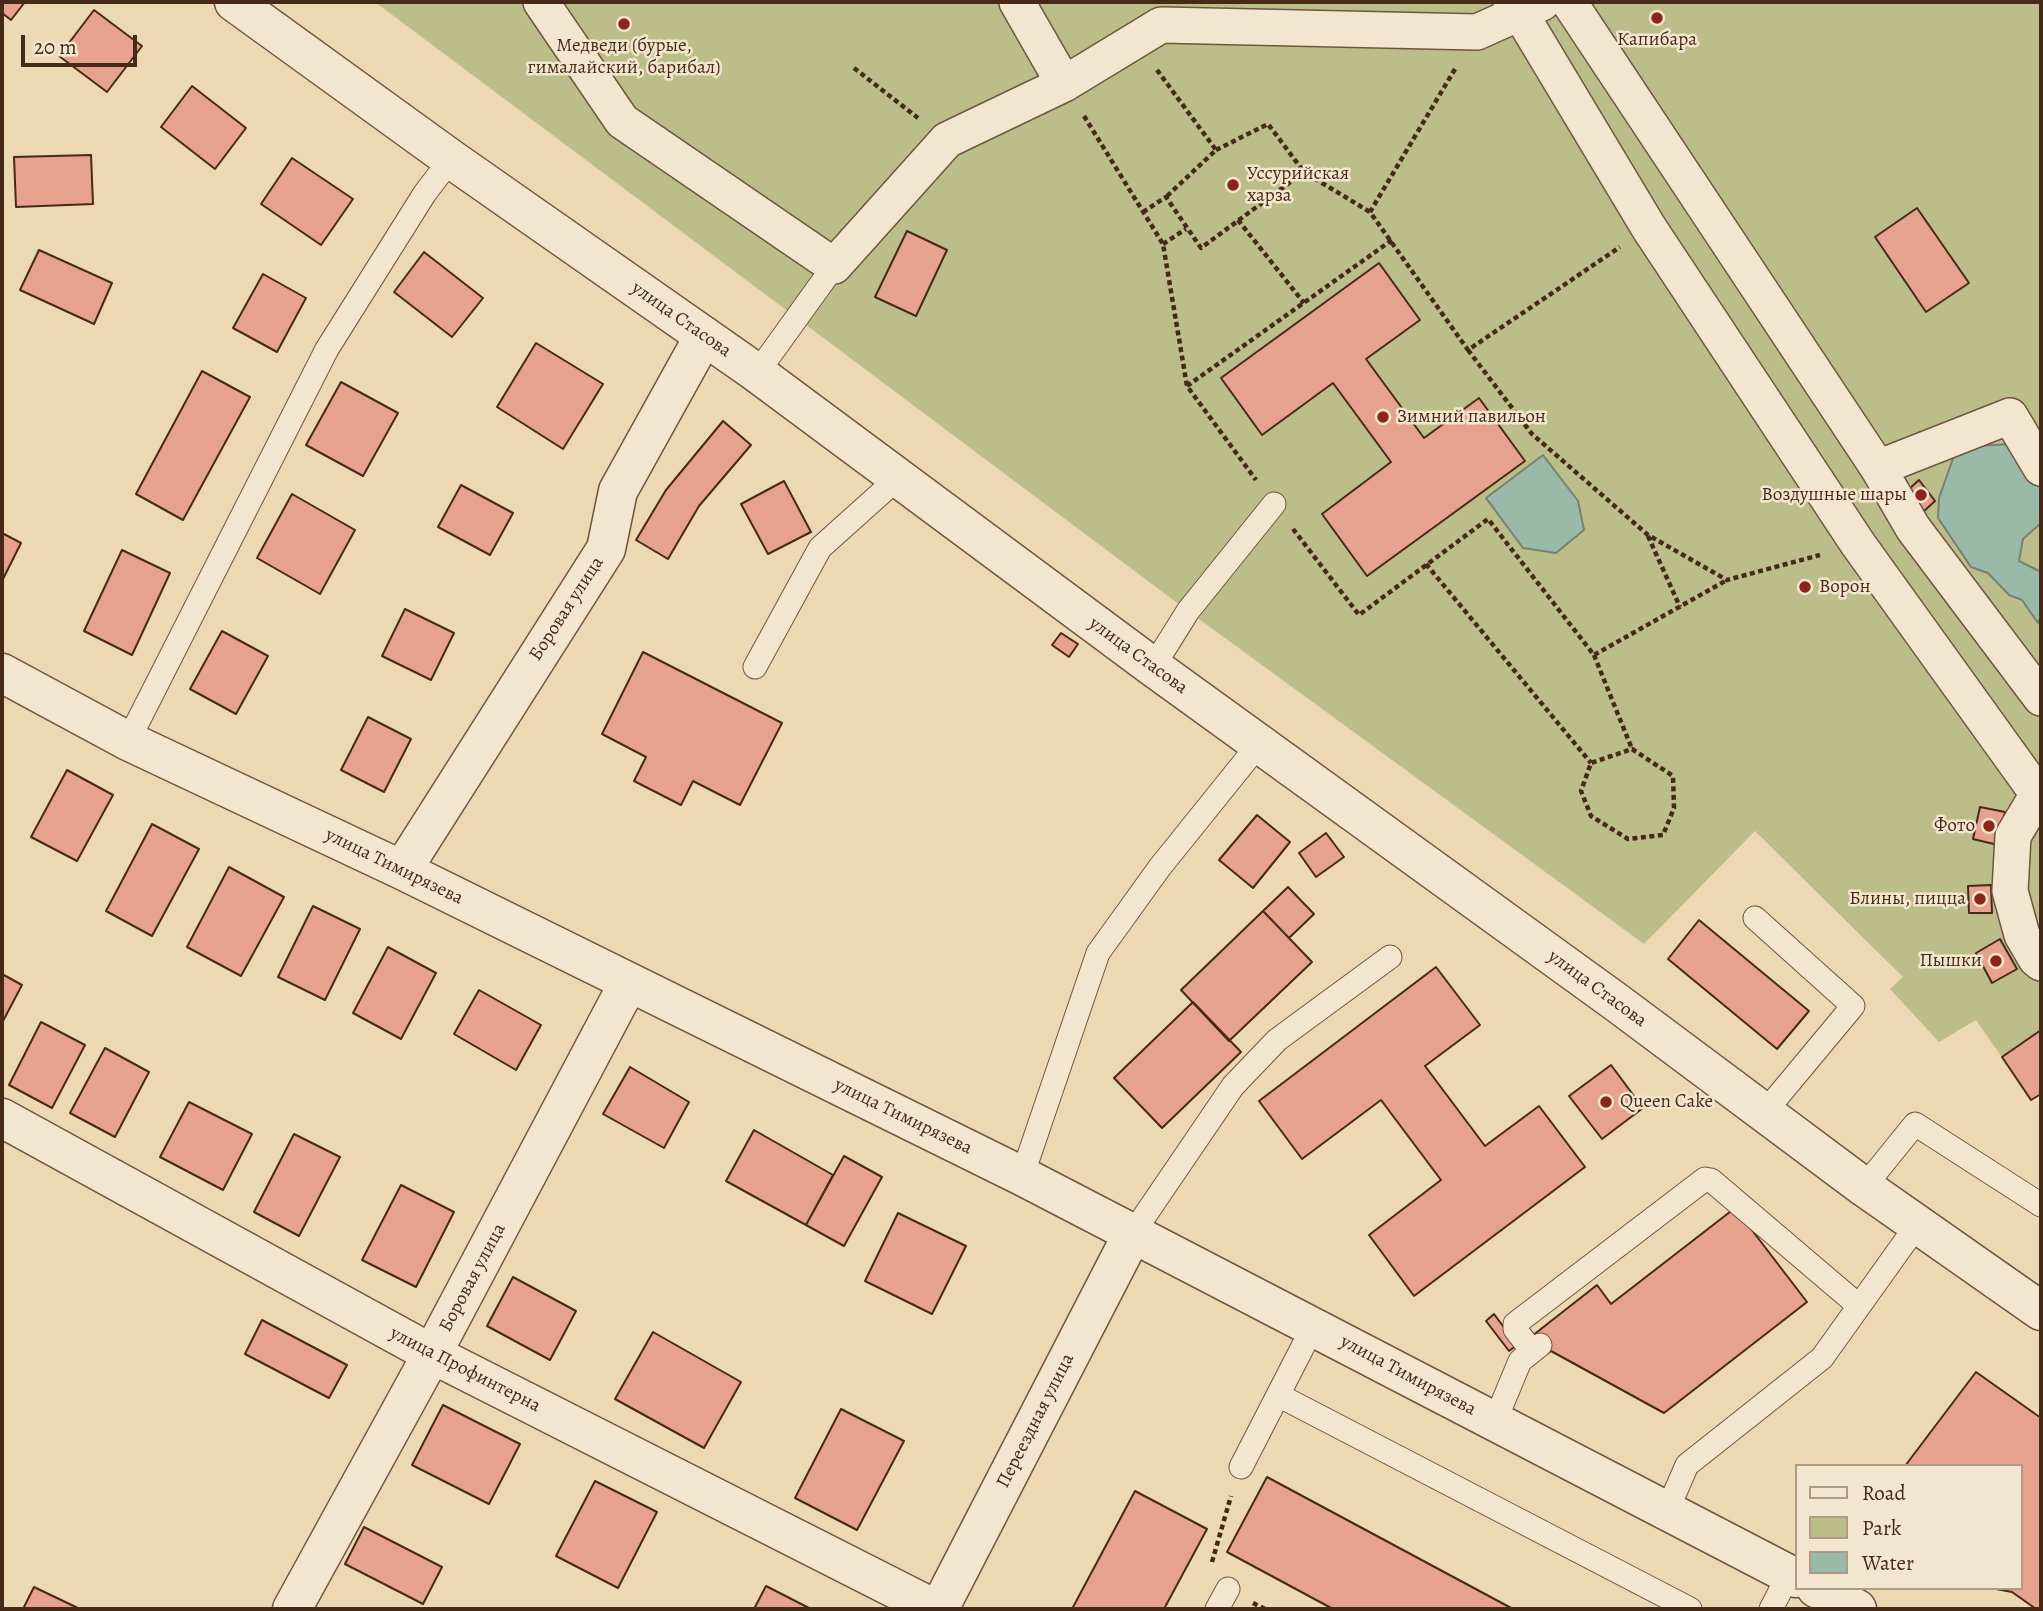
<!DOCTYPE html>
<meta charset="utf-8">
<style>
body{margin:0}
#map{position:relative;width:2043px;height:1611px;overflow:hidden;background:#edd8b4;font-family:Alegreya,serif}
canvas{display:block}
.frame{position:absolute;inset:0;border:4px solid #472917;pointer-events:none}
.legend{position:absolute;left:1795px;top:1464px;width:228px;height:126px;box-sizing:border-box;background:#f3e6ce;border:2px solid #ae9a85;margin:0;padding:9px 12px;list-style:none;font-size:21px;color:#472917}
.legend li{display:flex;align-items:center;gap:14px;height:35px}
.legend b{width:35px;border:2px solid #ae9a85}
.scale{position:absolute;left:21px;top:35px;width:116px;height:32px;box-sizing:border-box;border:4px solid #472917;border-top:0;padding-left:9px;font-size:21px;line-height:24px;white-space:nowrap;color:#472917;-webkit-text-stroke:5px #f3e6ce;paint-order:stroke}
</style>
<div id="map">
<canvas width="2043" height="1611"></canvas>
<div class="frame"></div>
<ul class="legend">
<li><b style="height:9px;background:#f3e6ce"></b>Road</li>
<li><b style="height:19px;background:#bcbe8a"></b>Park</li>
<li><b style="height:19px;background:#9abaa9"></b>Water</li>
</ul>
<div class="scale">20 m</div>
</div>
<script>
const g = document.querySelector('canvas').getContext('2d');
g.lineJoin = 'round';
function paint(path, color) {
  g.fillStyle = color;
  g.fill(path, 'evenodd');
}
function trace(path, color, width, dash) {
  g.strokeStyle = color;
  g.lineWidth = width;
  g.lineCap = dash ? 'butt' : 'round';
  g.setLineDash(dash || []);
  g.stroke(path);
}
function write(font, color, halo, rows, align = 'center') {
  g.font = font + ' Alegreya,serif';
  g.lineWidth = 5;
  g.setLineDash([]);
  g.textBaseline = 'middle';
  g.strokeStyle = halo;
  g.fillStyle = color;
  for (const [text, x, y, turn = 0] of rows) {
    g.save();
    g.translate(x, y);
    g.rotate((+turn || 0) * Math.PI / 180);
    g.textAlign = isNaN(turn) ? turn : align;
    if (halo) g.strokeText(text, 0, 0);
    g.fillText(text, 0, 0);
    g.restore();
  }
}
const green = new Path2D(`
 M375,2h1666v1047l-30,21 -35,-50 -37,22 -49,-53 13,-12 -148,-146 -111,113 -456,-333z`);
const water = new Path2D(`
 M2012,444l29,32v47l-18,16 -4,22 22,11v44l-3,7 -16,-23 -13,-5 -21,-22 -17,-6 -33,-49 1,-20 18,-51z
 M1543,455l35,46 6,29 -28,23 -33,-5 -37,-50z`);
const building = new Path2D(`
 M2,2h23l-14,18 -9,-7z
 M94,10l48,36 -35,46 -48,-36z
 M192,86l54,42 -31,41 -54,-42z
 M91,155l2,49 -77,3 -2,-50z
 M292,158l61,41 -32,46 -60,-41z
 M1917,208l52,75 -43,29 -51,-75z
 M907,231l40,19 -31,66 -41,-19z
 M39,250l73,33 -18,41 -74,-34z
 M424,252l59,46 -31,39 -58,-45z
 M1379,263l41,57 -54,39 58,79 55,-40 46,63 -158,115 -45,-62 69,-52 -58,-79 -71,52 -41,-57z
 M263,274l43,24 -29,54 -44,-24z
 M536,343l67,41 -40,65 -66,-42z
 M202,371l48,26 -67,123 -47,-26z
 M341,382l57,31 -35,63 -57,-31z
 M723,421l28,24 -52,61 -31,53 -32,-19 30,-50z
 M1919,480l16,21 -12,11 -15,-22z
 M784,481l27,51 -43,22 -27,-50z
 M461,485l52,28 -23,42 -52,-28z
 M292,494l63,36 -35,64 -63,-36z
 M2,533l19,10 -19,38z
 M122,550l48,23 -38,82 -48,-24z
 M405,609l49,24 -23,47 -49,-24z
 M222,631l46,25 -32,58 -46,-25z
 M1061,633l17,11 -9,13 -17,-12z
 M643,652l139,71 -42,82 -47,-24 -12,24 -47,-24 12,-24 -44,-23z
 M368,717l43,22 -27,53 -43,-22z
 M67,770l46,25 -36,66 -46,-24z
 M1980,807l25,5 -7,33 -25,-6z
 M1257,815l33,27 -37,46 -34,-28z
 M152,824l47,25 -47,87 -46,-25z
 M1326,833l18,24 -28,20 -17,-24z
 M229,867l55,30 -43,79 -54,-29z
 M1991,885l1,28h-23l-1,-27z
 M1288,887l26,27 -25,24 -26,-27z
 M313,906l47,23 -35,71 -47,-23z
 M1263,911l49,51 -83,79 -48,-51z
 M1699,920l110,91 -32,38 -109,-90z
 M2000,939l17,30 -25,14 -16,-30z
 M388,947l48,26 -35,66 -48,-26z
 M1436,967l44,58 -55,41 60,80 54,-40 46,61 -171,129 -45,-61 72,-55 -60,-80 -79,59 -43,-58z
 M2,974l20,11 -20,38z
 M479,990l62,35 -25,45 -62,-36z
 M1193,1002l48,50 -79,76 -48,-50z
 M41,1022l44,23 -33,63 -43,-23z
 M2041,1030v64l-10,6 -29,-43z
 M105,1048l44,24 -34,65 -45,-24z
 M1611,1065l32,43 -41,31 -33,-43z
 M630,1067l59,35 -25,46 -61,-34z
 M189,1102l63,32 -29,56 -63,-33z
 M754,1130l79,45 -27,50 -80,-44z
 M294,1134l46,23 -41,79 -45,-24z
 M844,1156l38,21 -38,69 -38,-21z
 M401,1185l53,27 -38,75 -54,-27z
 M1735,1208l72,94 -143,111 -113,-62 -4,3 -15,-18 65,-51 14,19z
 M898,1213l68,33 -34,68 -67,-33z
 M513,1277l63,34 -26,49 -63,-34z
 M1494,1314l23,31 -8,6 -23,-30z
 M262,1320l85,45 -18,33 -84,-44z
 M653,1332l88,50 -37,66 -89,-49z
 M1976,1372l65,46v191h-5l-24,-17 -21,-4h29v-122h-115z
 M443,1405l77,39 -31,60 -77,-39z
 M841,1409l63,32 -47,89 -62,-32z
 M1267,1477l246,132h-180l-106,-57z
 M595,1481l62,31 -39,76 -62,-32z
 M1135,1491l72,38 -43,80h-92z
 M364,1527l78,40 -19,37 -78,-40z
 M766,1586l45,23h-57z
 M34,1587l46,22h-57z`);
const path = new Path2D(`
 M854,68l64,50
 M1455,69l-85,143 98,138 152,-103
 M1157,70l59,80 -50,47
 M1084,116l79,128 24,142 69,94
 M1216,150l52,-26 36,48
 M1143,212l23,-15 35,51 103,-76 66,40
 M1238,220l66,83
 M1163,244l23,-15
 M1468,350l64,84 116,101 79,45 93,-25
 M1187,386l205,-146
 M1293,529l66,86 129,-96 106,136 133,-75
 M1648,536l32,71
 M1426,564l165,199
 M1594,655l38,94
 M1632,749l41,27 1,32 -11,27 -35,4 -37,-23 -10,-25 10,-28z
 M1212,1562l19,-66
 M1253,1603l12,6`);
const service = new Path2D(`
 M757,373l77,-107
 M755,667l65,-119 78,-70
 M1153,667l35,-56 86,-107
 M128,741l199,-392 98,-156 26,-34
 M1755,918l98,88 -89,107
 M1022,1176l76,-223 62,-86 99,-123
 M1864,1187l51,-63 126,81
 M1133,1233l100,-147 44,-46 113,-83
 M1532,1351l-17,-22v-5l190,-145 6,1 148,126
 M1278,1395l412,214
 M1495,1421l25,-60 20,-16
 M1241,1467l72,-140
 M1667,1511l20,-46 135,-107 95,-133
 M1217,1609l11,-20
 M1771,1609l18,-35`);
const pedestrian = new Path2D(`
 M541,2l81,119 212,145 113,-126 117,-56
 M1017,2l47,82 97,-59 316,7 65,-29
 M1511,2l9,11 129,215 209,316 179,249
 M1569,2l309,466 35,60 128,170
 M1878,468l132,-52 31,52
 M2041,789l-28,47 -3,55 12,44 14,24 5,4`);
const minor = new Path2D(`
 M2,673l126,68 274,129 620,306 774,402
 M402,870l204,-321 12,-58 86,-155
 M2,1118l430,236 503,255
 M1816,1588l41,21
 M292,1609l140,-255 197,-372
 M939,1609l194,-376`);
const tertiary = new Path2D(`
 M234,2l217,157 306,214 396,294 463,335 248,185 177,124`);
const markers = [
 [1657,18,7,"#8f2418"],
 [624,24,7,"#8f2418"],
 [1233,185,7,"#8f2418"],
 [1383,417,7,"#8f2418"],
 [1921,495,7,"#8f2418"],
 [1805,587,7,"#8f2418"],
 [1989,826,7,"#8f2418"],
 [1980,899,7,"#8f2418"],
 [1996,961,7,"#8f2418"],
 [1606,1102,7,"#8f2418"]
];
const poiNames = [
 ["Капибара",1657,40,"center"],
 ["Медведи (бурые,",624,46,"center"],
 ["гималайский, барибал)",624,68,"center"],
 ["Уссурийская",1247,174],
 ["харза",1247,196],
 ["Зимний павильон",1397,417],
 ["Воздушные шары",1907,495,"right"],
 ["Ворон",1819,587],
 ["Фото",1975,826,"right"],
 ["Блины, пицца",1966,899,"right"],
 ["Пышки",1982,961,"right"],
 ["Queen Cake",1620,1102]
];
const streetNames = [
 ["улица Стасова",681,320,35],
 ["Боровая улица",567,609,-57],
 ["улица Стасова",1138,656,36],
 ["улица Тимирязева",394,867,26],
 ["улица Стасова",1597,989,36],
 ["улица Тимирязева",903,1117,26],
 ["Боровая улица",473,1278,-62],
 ["улица Профинтерна",465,1370,27],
 ["улица Тимирязева",1408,1376,28],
 ["Переездная улица",1036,1421,-63]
];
paint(green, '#bcbe8a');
paint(water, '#9abaa9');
trace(water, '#79806f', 2);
paint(building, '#e6a28e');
trace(building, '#472917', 2);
trace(service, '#70553e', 25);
trace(pedestrian, '#70553e', 38);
trace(minor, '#70553e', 41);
trace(tertiary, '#70553e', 41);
trace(path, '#472917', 4.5, [5, 3.5]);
trace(service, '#f3e6ce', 23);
trace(pedestrian, '#f3e6ce', 35);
trace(minor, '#f3e6ce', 38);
trace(tertiary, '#f3e6ce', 38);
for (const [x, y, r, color] of markers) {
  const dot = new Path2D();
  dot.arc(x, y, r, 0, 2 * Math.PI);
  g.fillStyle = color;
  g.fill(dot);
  trace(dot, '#f3e6ce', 2.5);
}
write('19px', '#472917', '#f3e6ce', poiNames, 'left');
write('19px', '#472917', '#f3e6ce', streetNames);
</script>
